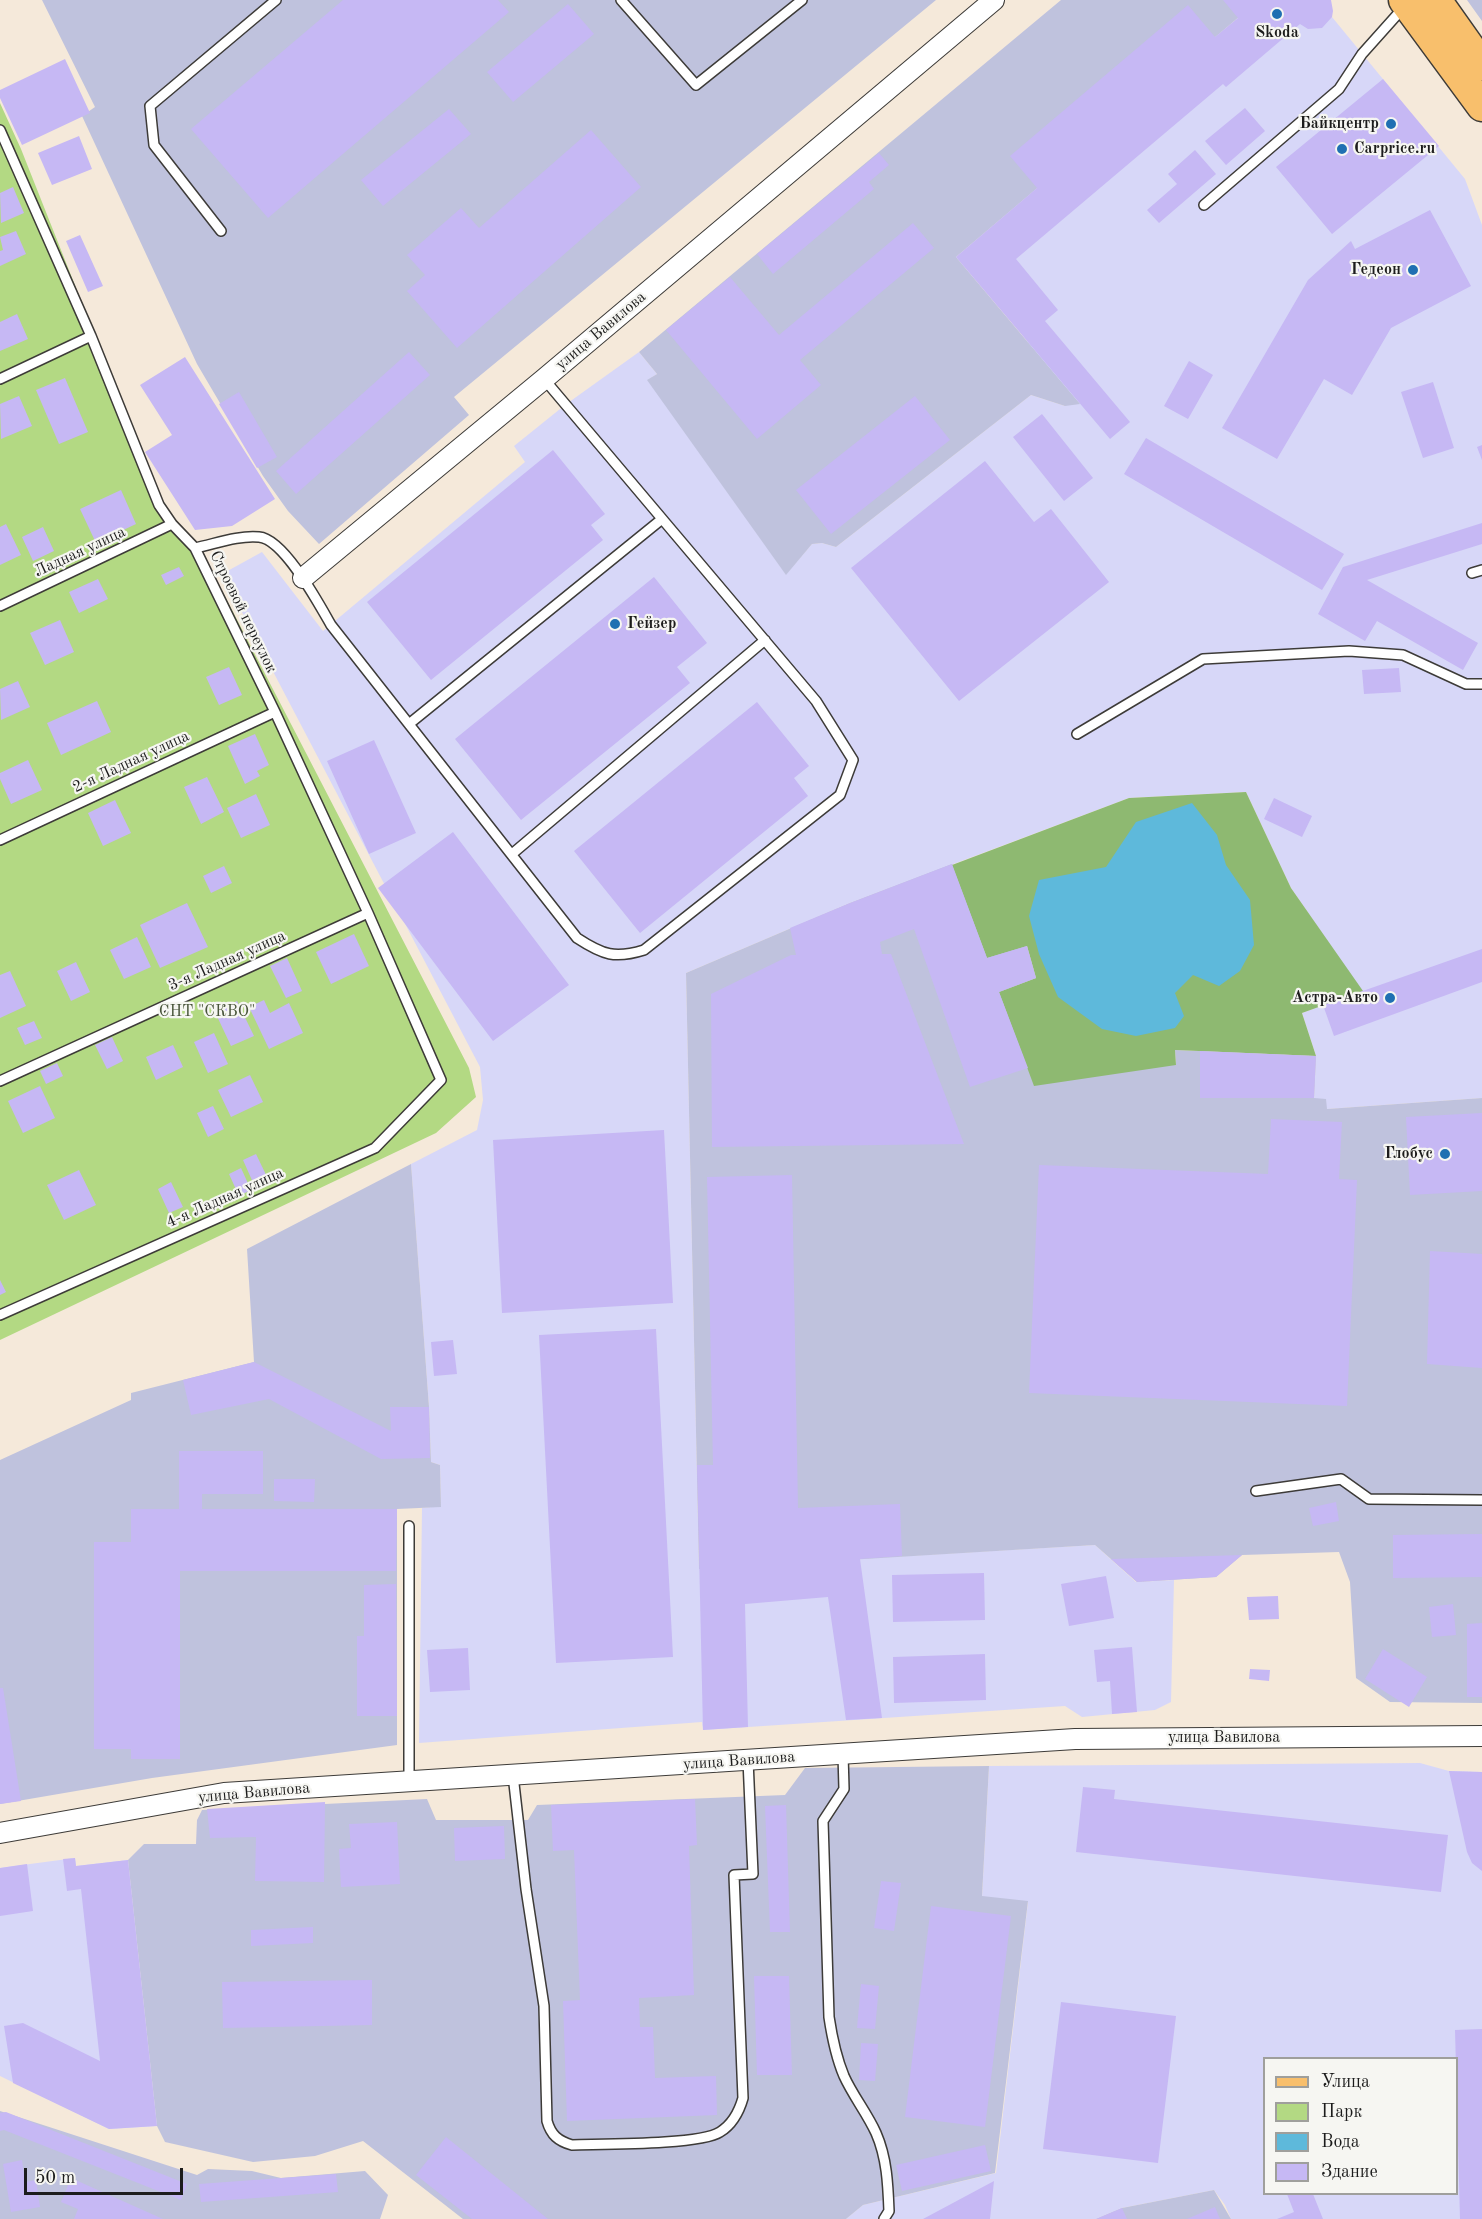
<!DOCTYPE html>
<meta charset="utf-8">
<style>
body{margin:0}
#map{position:relative;width:1482px;height:2219px;overflow:hidden;background:#f5e9da;font-family:"Old Standard TT",serif}
canvas{display:block}
.legend{position:absolute;left:1263px;top:2057px;width:195px;height:138px;box-sizing:border-box;background:#f6f6f2;border:2px solid #9f9f9c;margin:0;padding:8px 10px;list-style:none;font-size:18px;color:#1c1c1c}
.legend li{display:flex;align-items:center;gap:12px;height:30px}
.legend b{width:30px;border:2px solid #9f9f9c}
.scale{position:absolute;left:24px;top:2168px;width:159px;height:27px;box-sizing:border-box;border:3px solid #1c1c1c;border-top:0;padding-left:8px;font-size:18px;line-height:21px;white-space:nowrap;color:#1c1c1c;-webkit-text-stroke:4px #f6f6f2;paint-order:stroke}
</style>
<div id="map">
<canvas width="1482" height="2219"></canvas>
<ul class="legend">
<li><b style="height:8px;background:#f8bf6c"></b>Улица</li>
<li><b style="height:16px;background:#b3d983"></b>Парк</li>
<li><b style="height:16px;background:#5eb9db"></b>Вода</li>
<li><b style="height:16px;background:#c6b8f4"></b>Здание</li>
</ul>
<div class="scale">50 m</div>
</div>
<script>
const g = document.querySelector('canvas').getContext('2d');
g.lineJoin = 'round';
function paint(path, color) {
  g.fillStyle = color;
  g.fill(path, 'evenodd');
}
function trace(path, color, width, dash) {
  g.strokeStyle = color;
  g.lineWidth = width;
  g.lineCap = dash ? 'butt' : 'round';
  g.setLineDash(dash || []);
  g.stroke(path);
}
function write(font, color, halo, rows, align = 'center') {
  g.font = font + ' "Old Standard TT",serif';
  g.lineWidth = 4.5;
  g.setLineDash([]);
  g.textBaseline = 'middle';
  g.strokeStyle = halo;
  g.fillStyle = color;
  for (const [text, x, y, turn = 0] of rows) {
    g.save();
    g.translate(x, y);
    g.rotate((+turn || 0) * Math.PI / 180);
    g.textAlign = isNaN(turn) ? turn : align;
    if (halo) g.strokeText(text, 0, 0);
    g.fillText(text, 0, 0);
    g.restore();
  }
}
const built = new Path2D(`
 M1259,0l73,17 133,162 17,46v873l-155,11 -13,-11 2,-42 -14,-43 60,-22 -71,-103 -45,-96 -117,6 -279,105 -164,70 13,595 396,-23 41,37 38,-2 -3,122 -16,8 -73,7 -17,-11 -362,24 -1,-8 -283,21 3,-235 19,-2 -1,-41 -9,-3 -2,-55 -18,-243 66,-34 6,-30 -3,-33 -258,-493 40,-22 61,79 202,-169 -11,-16 51,-41 74,-53 18,22 -9,6 138,194 26,-30 10,-1 14,4 195,-152 34,11 -40,-68 -69,-81z
 M1420,1763l29,8 33,1v447h-251l-6,-14 -11,-15 -92,18 -26,11h-250l17,-14 133,-32 32,-271 -46,-5 7,-131zM1264,2058h192v136h-192z
 M75,1858l1,8 52,-6 29,266 -48,3 -109,-53v-208z`);
const industrial = new Path2D(`
 M42,0h894l-482,397 15,18 -150,129 -31,-33 -25,-35 -66,-112 -115,-248 13,-9z
 M1061,0h198l-303,257 124,147 -15,2 -34,-11 -195,152 -14,-4 -10,1 -26,31 -139,-195 10,-6 -18,-22z
 M1467,0h15v21z
 M952,864l75,82 9,32 -36,14 176,73 -1,-15 141,6 -2,42 12,1 1,10 155,-11v605l-92,-1 -34,-24 -6,-96 -11,-30 -97,3 -26,22 -79,5 -42,-37 -396,24 -13,-596 164,-70z
 M411,1164l18,243 2,55 9,3 1,42 -44,2v236l-245,33 -152,26v-344l131,-60v-7l123,-31 -7,-113z
 M989,1766l-7,130 46,5 -33,272 -132,32 -17,14h-383l-100,-78 -48,15 -62,6 -88,-20 -8,-16 -29,-266 16,-16h52l1,-24 5,-10 225,-11 9,21h92l9,-15 248,-10 20,-27z
 M0,2111l197,64 11,-6 44,2 29,7 84,-7 23,24 -8,24h-380z
 M1214,2190l17,29h-135l26,-11z`);
const green = new Path2D(`
 M0,103l21,46 141,356 40,47 267,516 7,29 -40,36 -436,207z`);
const forest = new Path2D(`
 M1246,792l45,96 72,103 -61,22 14,43 -141,-6 1,15 -142,21 -35,-94 37,-14 -9,-32 -40,12 -35,-93 177,-67z`);
const water = new Path2D(`
 M1192,803l25,32 9,30 24,35 4,45 -14,26 -21,15 -26,-11 -18,18 9,23 -9,12 -39,8 -34,-7 -44,-32 -19,-43 -10,-38 10,-36 67,-13 30,-45z`);
const building = new Path2D(`
 M343,0h155l11,12 -241,206 -77,-89z
 M1223,0h108l2,11 -1,6 -10,11 -14,1 -8,-5 -74,63 -3,-3 -207,175 42,51 -13,11 85,101 -20,17 -154,-182 81,-69 -27,-32 178,-151 27,32 23,-19z
 M568,4l26,30 -81,68 -26,-30z
 M65,59l25,54 -68,32 -22,-47v-8z
 M1383,79l56,67 -107,88 -56,-67z
 M1245,108l20,23 -39,34 -21,-24z
 M449,109l22,25 -88,72 -22,-26z
 M591,130l50,57 -184,161 -50,-57 18,-16 -18,-20 54,-47 18,20z
 M79,136l13,33 -40,16 -14,-32z
 M1195,150l21,24 -57,49 -12,-13 30,-26 -9,-10z
 M879,153l10,12 -20,17 5,7 -101,85 -16,-20z
 M13,187l11,26 -23,10 -1,-30z
 M1430,210l41,76 -80,42 -39,67 -28,-16 -47,80 -55,-31 86,-148 43,-39 4,8z
 M913,223l21,25 -134,112 21,25 -64,54 -91,-109 64,-53 49,58z
 M16,231l10,23 -26,12v-15l3,-1 -3,-13z
 M80,235l23,51 -15,6 -22,-51z
 M17,314l11,25 -28,12v-29z
 M409,352l21,23 -134,119 -20,-23z
 M185,357l90,142 -43,27 -37,4 -50,-78 27,-17 -32,-50z
 M1189,361l24,14 -25,44 -24,-13z
 M65,378l23,54 -29,12 -23,-54z
 M1433,382l21,66 -31,10 -22,-66z
 M239,392l38,65 -20,11 -38,-64z
 M19,396l13,30 -31,13 -1,-35z
 M915,396l35,44 -119,94 -35,-44z
 M1042,414l51,64 -29,23 -51,-64z
 M1146,438l198,116 -22,36 -198,-116z
 M1482,445v15l-5,-13z
 M553,450l52,64 -14,11 12,15 -172,140 -64,-78z
 M985,461l49,61 17,-13 58,73 -150,119 -108,-133z
 M121,490l15,34 -40,19 -16,-34z
 M1482,523v21l-115,36 111,63 -15,27 -86,-49 -12,20 -47,-27 25,-47z
 M6,524l15,31 -21,10v-38z
 M43,527l11,24 -21,10 -11,-24z
 M179,567l5,9 -18,9 -5,-10z
 M654,577l53,66 -30,24 13,16 -169,137 -66,-81z
 M98,579l10,20 -29,14 -10,-21z
 M60,620l14,32 -29,13 -15,-32z
 M229,667l13,28 -23,10 -13,-28z
 M1399,668l2,24 -37,2 -2,-24z
 M18,681l12,26 -29,13 -1,-31z
 M97,701l14,31 -50,23 -14,-32z
 M757,702l52,64 -15,12 14,18 -168,137 -66,-82z
 M255,734l14,31 -12,6 3,5 -15,8 -17,-38z
 M374,740l42,93 -47,21 -42,-93z
 M28,760l14,30 -31,14 -11,-25v-6z
 M207,777l17,35 -23,12 -17,-37z
 M256,794l14,31 -29,13 -14,-30z
 M1274,798l38,18 -10,21 -38,-18z
 M115,800l16,33 -28,13 -15,-33z
 M453,832l116,153 -76,56 -115,-153z
 M952,864l35,94 40,-12 9,32 -37,14 29,76 -58,19 -56,-158 -34,13 2,12h9l73,190 -252,3 -1,-153 80,-39h5l-6,-27 60,-25z
 M224,866l8,17 -21,10 -8,-17z
 M187,903l21,44 -48,21 -20,-43z
 M354,934l15,32 -38,18 -15,-32z
 M137,937l14,30 -27,12 -14,-29z
 M1482,949v33l-148,54 -11,-31z
 M287,958l15,33 -16,7 -16,-32z
 M76,962l14,30 -19,9 -14,-30z
 M10,971l16,35 -26,12v-43z
 M264,1000l6,13 19,-10 14,30 -34,16 -20,-42z
 M237,1001l17,35 -23,10 -16,-34z
 M34,1021l8,17 -17,7 -8,-17z
 M214,1033l14,31 -20,9 -14,-31z
 M112,1037l11,24 -16,8 -12,-24z
 M173,1045l10,22 -27,13 -10,-23z
 M1200,1051l116,5 -2,42h-114z
 M57,1063l6,13 -17,8 -6,-13z
 M250,1075l13,27 -32,15 -13,-27z
 M40,1086l15,32 -32,15 -15,-32z
 M213,1106l11,23 -16,8 -11,-24z
 M1482,1113v78l-72,4 -4,-78z
 M1271,1119l71,3 -3,57 18,1 -10,226 -318,-13 10,-228 229,9z
 M664,1130l9,173 -171,10 -9,-173z
 M256,1154l13,27 -14,6 -12,-27z
 M241,1168l10,22 -12,6 -10,-22z
 M79,1170l17,35 -32,15 -17,-35z
 M792,1175l6,333 102,-4 2,52 -42,3 22,159 -36,2 -18,-123 -83,7 3,123 -45,3 -6,-265h16l-6,-288z
 M171,1182l12,25 -14,6 -11,-24z
 M1430,1251l52,3v114l-55,-4z
 M0,1280l6,12 -6,3z
 M656,1329l17,328 -117,6 -17,-328z
 M453,1340l4,34 -23,2 -3,-34z
 M254,1362l137,69 -1,-24h39l1,51 -49,1 -112,-60 -78,16 -8,-35z
 M179,1451h84v43h-61v15h195l-1,62h-216v188h-49v-10h-37v-207h37v-33h48z
 M274,1479h41l-1,23 -40,-1z
 M1336,1502l3,19 -26,5 -4,-18z
 M1482,1534v43l-89,1v-43z
 M1242,1555l-26,22 -79,5 -26,-23z
 M984,1573l1,47 -92,2 -1,-47z
 M1106,1576l8,42 -45,8 -8,-42z
 M396,1584l1,132h-40v-80h7v-51z
 M1278,1596l1,23 -30,1 -2,-23z
 M1453,1604l3,31 -24,2 -3,-30z
 M1482,1623v74h-15v-73z
 M1132,1647l5,65 -25,2 -2,-33 -13,1 -3,-32z
 M468,1648l2,42 -40,2 -3,-42z
 M1383,1649l44,28 -18,30 -44,-28z
 M985,1654l1,46 -92,3 -1,-46z
 M1250,1669l20,1 -1,11 -20,-2z
 M0,1688h3l18,113 -21,3z
 M1449,1771l33,1v99l-10,-8 -5,-11z
 M1083,1787l32,3 -1,9 334,36 -7,57 -365,-40z
 M695,1799l2,46 -8,1 5,149 -55,3 1,29h13l2,51 61,-2 1,39 -150,6 -4,-120 17,-1 -6,-150 -21,1 -2,-46z
 M325,1802l-1,80 -69,-1 1,-44 -46,1 -3,-29z
 M786,1805l4,127h-20l-5,-126z
 M397,1822l3,62 -59,3 -2,-38 12,-1 -2,-24z
 M504,1826l1,33 -50,2 -1,-33z
 M75,1858l1,8 52,-6 29,266 -48,3 -96,-46 -9,-57 19,-3 77,38 -19,-172 -14,2 -4,-32z
 M27,1864l6,47 -33,5v-48z
 M881,1881l20,2 -7,48 -20,-3z
 M931,1906l80,10 -26,211 -80,-10z
 M313,1927v16l-62,3v-16z
 M754,1976h35l3,99h-35z
 M372,1980v45l-149,3 -1,-46z
 M861,1984l18,2 -4,43 -18,-1z
 M1061,2002l115,14 -18,147 -115,-14z
 M1482,2029v190h-22l-5,-189z
 M861,2043l17,1 -3,37 -16,-1z
 M6,2112l181,72 -6,16 -177,-70 -4,1v-18z
 M446,2137l102,82h-76l-56,-44z
 M985,2145l6,26 -89,20 -6,-26z
 M22,2160l3,22 11,-2 4,27 -29,5 -8,-48z
 M336,2174l2,18 -137,10 -2,-18z
 M71,2178l92,41h-89l4,-10 -17,-7z
 M994,2181l-4,38h-67z
 M1287,2194h26l10,25h-46l17,-7z
 M1215,2207l5,12h-33z
 M1122,2208l5,11h-31z`);
const service = new Path2D(`
 M621,0l75,85 106,-85
 M0,130l91,206 68,169 13,19 23,24 80,164 93,201 73,167 -66,68 -375,167
 M1204,205l135,-116 23,-35 42,-47
 M221,231l-67,-86 -4,-39 126,-106
 M0,379l91,-43
 M195,548c20,-4 43,-13 64,-11 25,2 60,67 72,88l246,313c26,17 38,21 67,12l196,-155 13,-35 -37,-59 -272,-322
 M1472,573l10,-3
 M0,606l172,-82
 M409,724l253,-205
 M1077,734l126,-75 146,-8 54,4 63,29h16
 M0,840l275,-128
 M512,854l253,-214
 M0,1081l368,-168
 M1256,1491l85,-12 28,20 113,1
 M843,1754l1,35 -21,32 6,196c3,20 7,40 15,59 9,20 23,37 32,57 11,25 12,52 13,78l-5,8
 M513,1775l13,114 18,117 3,115c4,14 11,20 25,24 30,-1 128,0 148,-13 13,-8 19,-20 23,-34l-9,-223 19,-1 -5,-114
 M409,1782v-256`);
const minor = new Path2D(`
 M303,578l241,-199 450,-379
 M0,1833l224,-40 851,-54 407,-3`);
const primary = new Path2D(`
 M1404,0l78,106
 M1436,0l46,65`);
const markers = [
 [1277,14,6,"#1f6fb2"],
 [1391,124,6,"#1f6fb2"],
 [1342,149,6,"#1f6fb2"],
 [1413,270,6,"#1f6fb2"],
 [615,624,6,"#1f6fb2"],
 [1390,998,6,"#1f6fb2"],
 [1445,1154,6,"#1f6fb2"]
];
const poiNames = [
 ["Skoda",1277,33,"center"],
 ["Байкцентр",1379,124],
 ["Carprice.ru",1354,149,"left"],
 ["Гедеон",1401,270],
 ["Гейзер",627,624,"left"],
 ["Астра-Авто",1378,998],
 ["Глобус",1433,1154]
];
const streetNames = [
 ["улица Вавилова",601,331,-40],
 ["Ладная улица",80,552,-25],
 ["Строевой переулок",243,612,64],
 ["2-я Ладная улица",131,762,-25],
 ["3-я Ладная улица",227,961,-24],
 ["4-я Ладная улица",225,1198,-24],
 ["улица Вавилова",1224,1738],
 ["улица Вавилова",739,1761,-4],
 ["улица Вавилова",254,1793,-5]
];
const parkNames = [
 ["СНТ \"СКВО\"",207,1012]
];
paint(built, '#d7d7f8');
paint(industrial, '#bfc2dd');
paint(green, '#b3d983');
paint(forest, '#8eb971');
paint(water, '#5eb9db');
paint(building, '#c6b8f4');
trace(service, '#3d3b38', 12);
trace(minor, '#3d3b38', 22);
trace(primary, '#3d3b38', 33);
trace(service, '#fff', 9);
trace(minor, '#fff', 20);
trace(primary, '#f8bf6c', 30);
for (const [x, y, r, color] of markers) {
  const dot = new Path2D();
  dot.arc(x, y, r, 0, 2 * Math.PI);
  g.fillStyle = color;
  g.fill(dot);
  trace(dot, '#f6f6f2', 2);
}
write('bold 16px', '#1c1c1c', '#f6f6f2', poiNames, 'right');
write('16px', '#1c1c1c', '#f6f6f2', streetNames);
write('16px', '#49553b', '#f6f6f2', parkNames);
</script>
